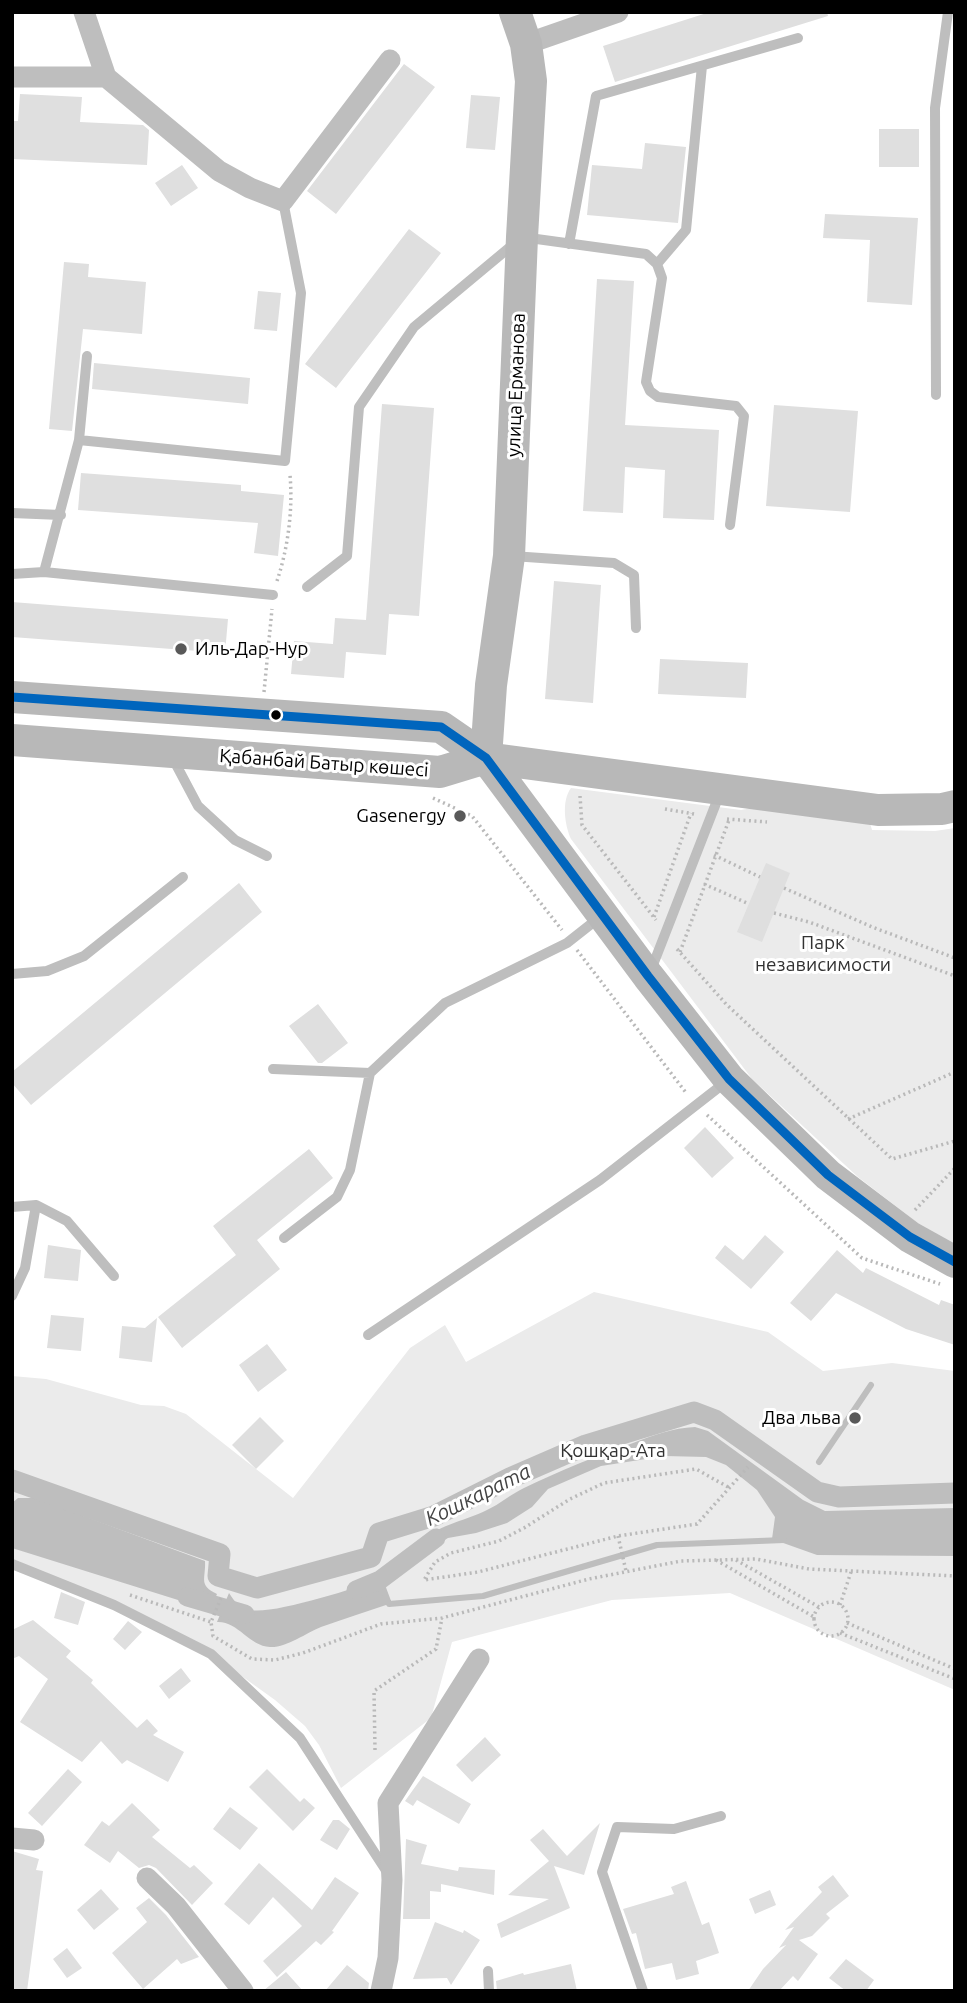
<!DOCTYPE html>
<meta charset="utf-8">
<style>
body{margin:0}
#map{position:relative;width:967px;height:2003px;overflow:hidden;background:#fff;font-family:Ubuntu,sans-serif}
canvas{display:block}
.frame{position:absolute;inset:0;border:14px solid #000;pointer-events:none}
</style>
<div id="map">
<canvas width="967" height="2003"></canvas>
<div class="frame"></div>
</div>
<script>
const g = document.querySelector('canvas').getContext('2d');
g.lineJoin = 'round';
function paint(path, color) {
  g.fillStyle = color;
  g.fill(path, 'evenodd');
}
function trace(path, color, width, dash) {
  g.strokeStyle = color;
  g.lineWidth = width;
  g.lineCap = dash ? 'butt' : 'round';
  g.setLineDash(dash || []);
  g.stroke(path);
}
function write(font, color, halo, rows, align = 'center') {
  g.font = font + ' Ubuntu,sans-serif';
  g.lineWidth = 6;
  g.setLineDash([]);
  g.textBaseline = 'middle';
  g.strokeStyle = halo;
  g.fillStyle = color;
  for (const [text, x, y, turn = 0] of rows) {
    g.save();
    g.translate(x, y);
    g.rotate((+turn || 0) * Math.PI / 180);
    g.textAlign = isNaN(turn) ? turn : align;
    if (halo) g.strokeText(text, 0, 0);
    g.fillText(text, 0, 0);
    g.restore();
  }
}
const green = new Path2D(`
 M571,788l170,22 17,-3 112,16 2,7 63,1 20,-3v416l-36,-20 -61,-47 -106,-98 -181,-240c-6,-13 -10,-38 0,-51z
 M594,1292l174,40 55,39 69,-8 63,8v319l-225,-97 -118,7 -160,42 -21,76 -90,70 -22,-43 -14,-19 -30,-26 -64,-46 -199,-90v-188l34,3 95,26 23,1 22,8 107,84 117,-150 35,-23 21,37z`);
const water = new Path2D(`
 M695,1427l13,4 95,69 22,11 130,-3v48l-138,-1 -45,-16 3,-22 -18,-27 -31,-25 -20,-8 -41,-1 -64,10 -53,23 -16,18 -25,16 -31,10 -28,5 -31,19 -1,-12c21,-20 46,-23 71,-35 13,-6 24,-16 37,-22 35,-17 72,-32 109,-45 21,-8 39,-15 62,-16z
 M18,1498h17l170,63c1,18 -7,24 12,33l-7,16 -198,-62v-45z
 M380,1580l9,24c-23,8 -46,15 -68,23 -15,6 -35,21 -51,20 -21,-1 -32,-26 -53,-25l12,-29c6,9 10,15 21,17 23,5 104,-22 130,-30z`);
const stream = new Path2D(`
 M819,1462l52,-77
 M380,1580l9,24 94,-8 174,-51 127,-5`);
const canal = new Path2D(`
 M356,1590l24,-10 56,-42
 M187,1597l58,17`);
const building = new Path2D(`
 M710,12h117l1,4 -213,66 -12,-36z
 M404,64l31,23 -99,127 -29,-23z
 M20,94l62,3 -2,25 63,3 6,5 -2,35 -135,-6v-38h6z
 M471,95l29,2 -5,53 -29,-2z
 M879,129h40v38h-40z
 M645,143l41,4 -8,76 -91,-8 5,-50 50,4z
 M182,165l16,23 -27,18 -16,-23z
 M825,214l93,4 -6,87 -45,-3 3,-62 -47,-2z
 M409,229l32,24 -105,135 -31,-24z
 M64,262l25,2 -1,13 58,5 -4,52 -59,-5 -11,102 -23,-2z
 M597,279l37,2 -9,144 94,5 -5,90 -51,-2 2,-48 -40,-3 -2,46 -40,-2z
 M258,291l23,2 -4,38 -23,-2z
 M94,363l156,15 -2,26 -156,-15z
 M382,404l52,4 -15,208 -30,-2 -3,41 -40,-3 -2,26 -53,-4 3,-33 39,3 2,-26 31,2z
 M774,405l84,6 -8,101 -84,-6z
 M81,473l160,12v6l43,4 -6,61 -24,-3 4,-30 -180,-13z
 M554,581l47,4 -8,118 -48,-4z
 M12,602l216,17 -3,34 -213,-16z
 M660,659l88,4 -2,35 -88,-4z
 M766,863l24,10 -28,69 -25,-10z
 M239,883l23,29 -231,193 -19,-22v-11z
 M318,1004l30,39 -26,20h-4l-29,-37z
 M705,1127l29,31 -22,20 -28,-30z
 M309,1149l24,29 -76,62 23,29 -98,79 -24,-31 78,-62 -23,-29z
 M765,1235l19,17 -33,37 -36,-31 10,-13 18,15z
 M48,1245l33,5 -3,31 -34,-3z
 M837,1250l26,23 3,-5 73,37 2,-5 14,5v40l-49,-16 -70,-36 -25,28 -21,-18z
 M51,1315l33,3 -3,33 -34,-3z
 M157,1318l-5,44 -33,-4 3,-32 23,2z
 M267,1344l20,26 -29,22 -19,-27z
 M260,1417l24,24 -28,28 -24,-24z
 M61,1592l24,10 -7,23 -24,-7z
 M33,1620l38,31 -5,6 27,23 -2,3 46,45 10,-9 11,12 -5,4 31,17 -16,30 -41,-22 -5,4 -21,-23 -19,21 -62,-40 28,-43 -29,-23 -7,3v-29z
 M128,1621l14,11 -17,18 -12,-11z
 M181,1668l10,13 -22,18 -10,-13z
 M485,1737l16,18 -29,27 -16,-17z
 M68,1769l14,13 -40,44 -14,-13z
 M267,1769l33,33 4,-4 11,10 -22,23 -44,-44z
 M423,1776l48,28 -12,20 -42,-24 -4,6 -8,-5z
 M132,1803l28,27 -8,7 38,31 4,-3 19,18 -21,22 -36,-37 -7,-3 -10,3 -21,-17 -8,12 -26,-18 18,-24 7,5z
 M230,1807l28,21 -18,22 -27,-21z
 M333,1820h6l11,9 -13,21 -17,-10z
 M600,1823l-16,52 -30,-9 16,42 -69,30 -4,-14 52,-25 -41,-4 41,-34 -19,-21 13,-11 24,27z
 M406,1839l21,6 -6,19 37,7 1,-4 36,3 -1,25 -53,-11v8l-11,-1v28h-27z
 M12,1851l27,8 -3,11 7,1 -16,120h-15z
 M259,1863l53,47 23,-33 24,16 -27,38 2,1 -13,13 -5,-4 -39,36 -14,-16 39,-35 -29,-29 -24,28 -25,-21z
 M833,1875l16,21 -23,18 4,4 -18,18 -13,4 19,14 -20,27 -5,-5 -14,15h-31l15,-22 23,-24 -7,3 15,-21 -9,3 37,-38 -4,-5z
 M686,1881l16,44 7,-3 10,31 -23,8 3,13 -23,6 -4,-17 -27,6 -9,-36 -4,1 -9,-25 51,-15 -3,-7z
 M101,1889l18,20 -25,21 -17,-20z
 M770,1890l6,15 -21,9 -6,-15z
 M149,1898l17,17 33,42 -18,7 -4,-5 -34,30 -31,-36 35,-31 -11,-14z
 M435,1922l28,11 1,-3 16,10 -29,45 -4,-7 -34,1z
 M67,1948l15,20 -15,10 -14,-19z
 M846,1959l28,21 -8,11h-20l-17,-13z
 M571,1964l6,27h-80l-1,-10 27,-8 1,2z
 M347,1965l22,18 -1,8h-43z
 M286,1972l17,19h-40z`);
const path = new Path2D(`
 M277,581c11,-33 16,-71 13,-106
 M264,692l8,-83
 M580,796l2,29 74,95
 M433,798l39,18 90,114
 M665,809l29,5
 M727,819l40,3
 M714,855l46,22
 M704,884l45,20
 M784,888l88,39 83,31
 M774,913l35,9 146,54
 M654,917l37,-104
 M677,949l49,55 166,155 63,-18
 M577,950l110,144
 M680,952l49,-132
 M707,1115l155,143 78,26
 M848,1119l107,-47
 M915,1210l40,-42
 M728,1487l-32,-18 -92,14 -34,16 -46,29 -25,13 -48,12 -16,9 -11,18 54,-8 140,-36 79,-12 51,-57
 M618,1536l8,35
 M716,1560l98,57
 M736,1560l83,47
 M130,1595l81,27
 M221,1598l-10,24 2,14 39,23 23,1 28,-7 78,-29 61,-6 147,-39 92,-18 75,-2 53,10 146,7
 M814 1619a17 17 0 1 1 34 0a17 17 0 1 1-34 0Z
 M840,1605l11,-33
 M847,1623l108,46
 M840,1633l115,46
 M375,1750l-1,-59 62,-42 6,-31`);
const lane = new Path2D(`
 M569,244l27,-148 202,-58
 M657,264l29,-34 16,-164
 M936,395l-1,-287 13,-96
 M79,440l8,-84
 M12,513l49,2
 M512,556l102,7 20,12 2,53
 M44,572l229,23
 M12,574l32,-2 35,-132 206,21 16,-168 -18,-92
 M307,587l40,-31 12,-149 55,-80 108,-90 124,17 11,10 5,14 -16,104 4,9 8,6 78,9 8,10 -14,109
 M172,757l26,49 37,34 32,16
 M651,970l69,-177
 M12,974l35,-3 37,-15 99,-79
 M273,1069l97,4 75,-70 122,-60 33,-26
 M12,1207l24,-2 31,16 47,55
 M284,1238l53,-41 13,-27 20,-97
 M12,1296l13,-28 11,-63
 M368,1335l232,-155 127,-99
 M12,1564l102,41 97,49 89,84 89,137
 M488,1971l1,20
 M643,1991l-41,-119 15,-45 57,2 47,-13`);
const street = new Path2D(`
 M84,12l22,65 113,94 31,17 33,13 107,-141
 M526,44l92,-32
 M12,77h94
 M12,1480l208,74 -2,22 39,12 114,-31 8,-24 55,-17 76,-38 76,-33 108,-33 21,8 102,72 22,5 116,-4
 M12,1838l22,2
 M147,1878l29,28 67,85
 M381,1991l7,-33 4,-78 -4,-77 91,-144`);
const secondary = new Path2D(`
 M12,697l429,30 45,31 162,218 81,103 99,96 82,62 45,25
 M12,740l428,32 46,-14 392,52 64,-1 13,-3
 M486,758l5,-73 18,-129 13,-319 9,-156 -5,-37 -11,-32`);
const bus1 = new Path2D(`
 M12,697l429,30 45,31 162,218 81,103 99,96 82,62 45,25`);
const markers = [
 [181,649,7,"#595959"],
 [276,715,6,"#000"],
 [460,816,7,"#595959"],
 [855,1418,7,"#595959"]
];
const streetNames = [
 ["улица Ерманова",516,385,-88],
 ["Қабанбай Батыр көшесі",324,763,4]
];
const poiNames = [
 ["Иль-Дар-Нур",195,649,"left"],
 ["Gasenergy",446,816],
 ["Два льва",841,1418]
];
const parkNames = [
 ["Парк",823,943],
 ["независимости",823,965],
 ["Қошқар-Ата",613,1451]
];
const waterNames = [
 ["Кошкарата",478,1495,-26]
];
paint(green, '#ebebeb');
paint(water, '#bebebe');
trace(stream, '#bebebe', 6);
trace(canal, '#bebebe', 19);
paint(building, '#dfdfdf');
trace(path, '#b9b9b9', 3.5, [2, 3.5]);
trace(lane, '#bebebe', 10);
trace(street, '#bebebe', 21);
trace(secondary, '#b8b8b8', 32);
trace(bus1, '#0065bd', 9);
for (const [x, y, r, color] of markers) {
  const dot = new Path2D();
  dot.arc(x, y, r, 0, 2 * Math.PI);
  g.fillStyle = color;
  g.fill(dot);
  trace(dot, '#fff', 2.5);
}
write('19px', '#000', '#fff', streetNames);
write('19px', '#000', '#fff', poiNames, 'right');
write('19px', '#323232', '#fff', parkNames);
write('italic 21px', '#434343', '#fff', waterNames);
</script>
